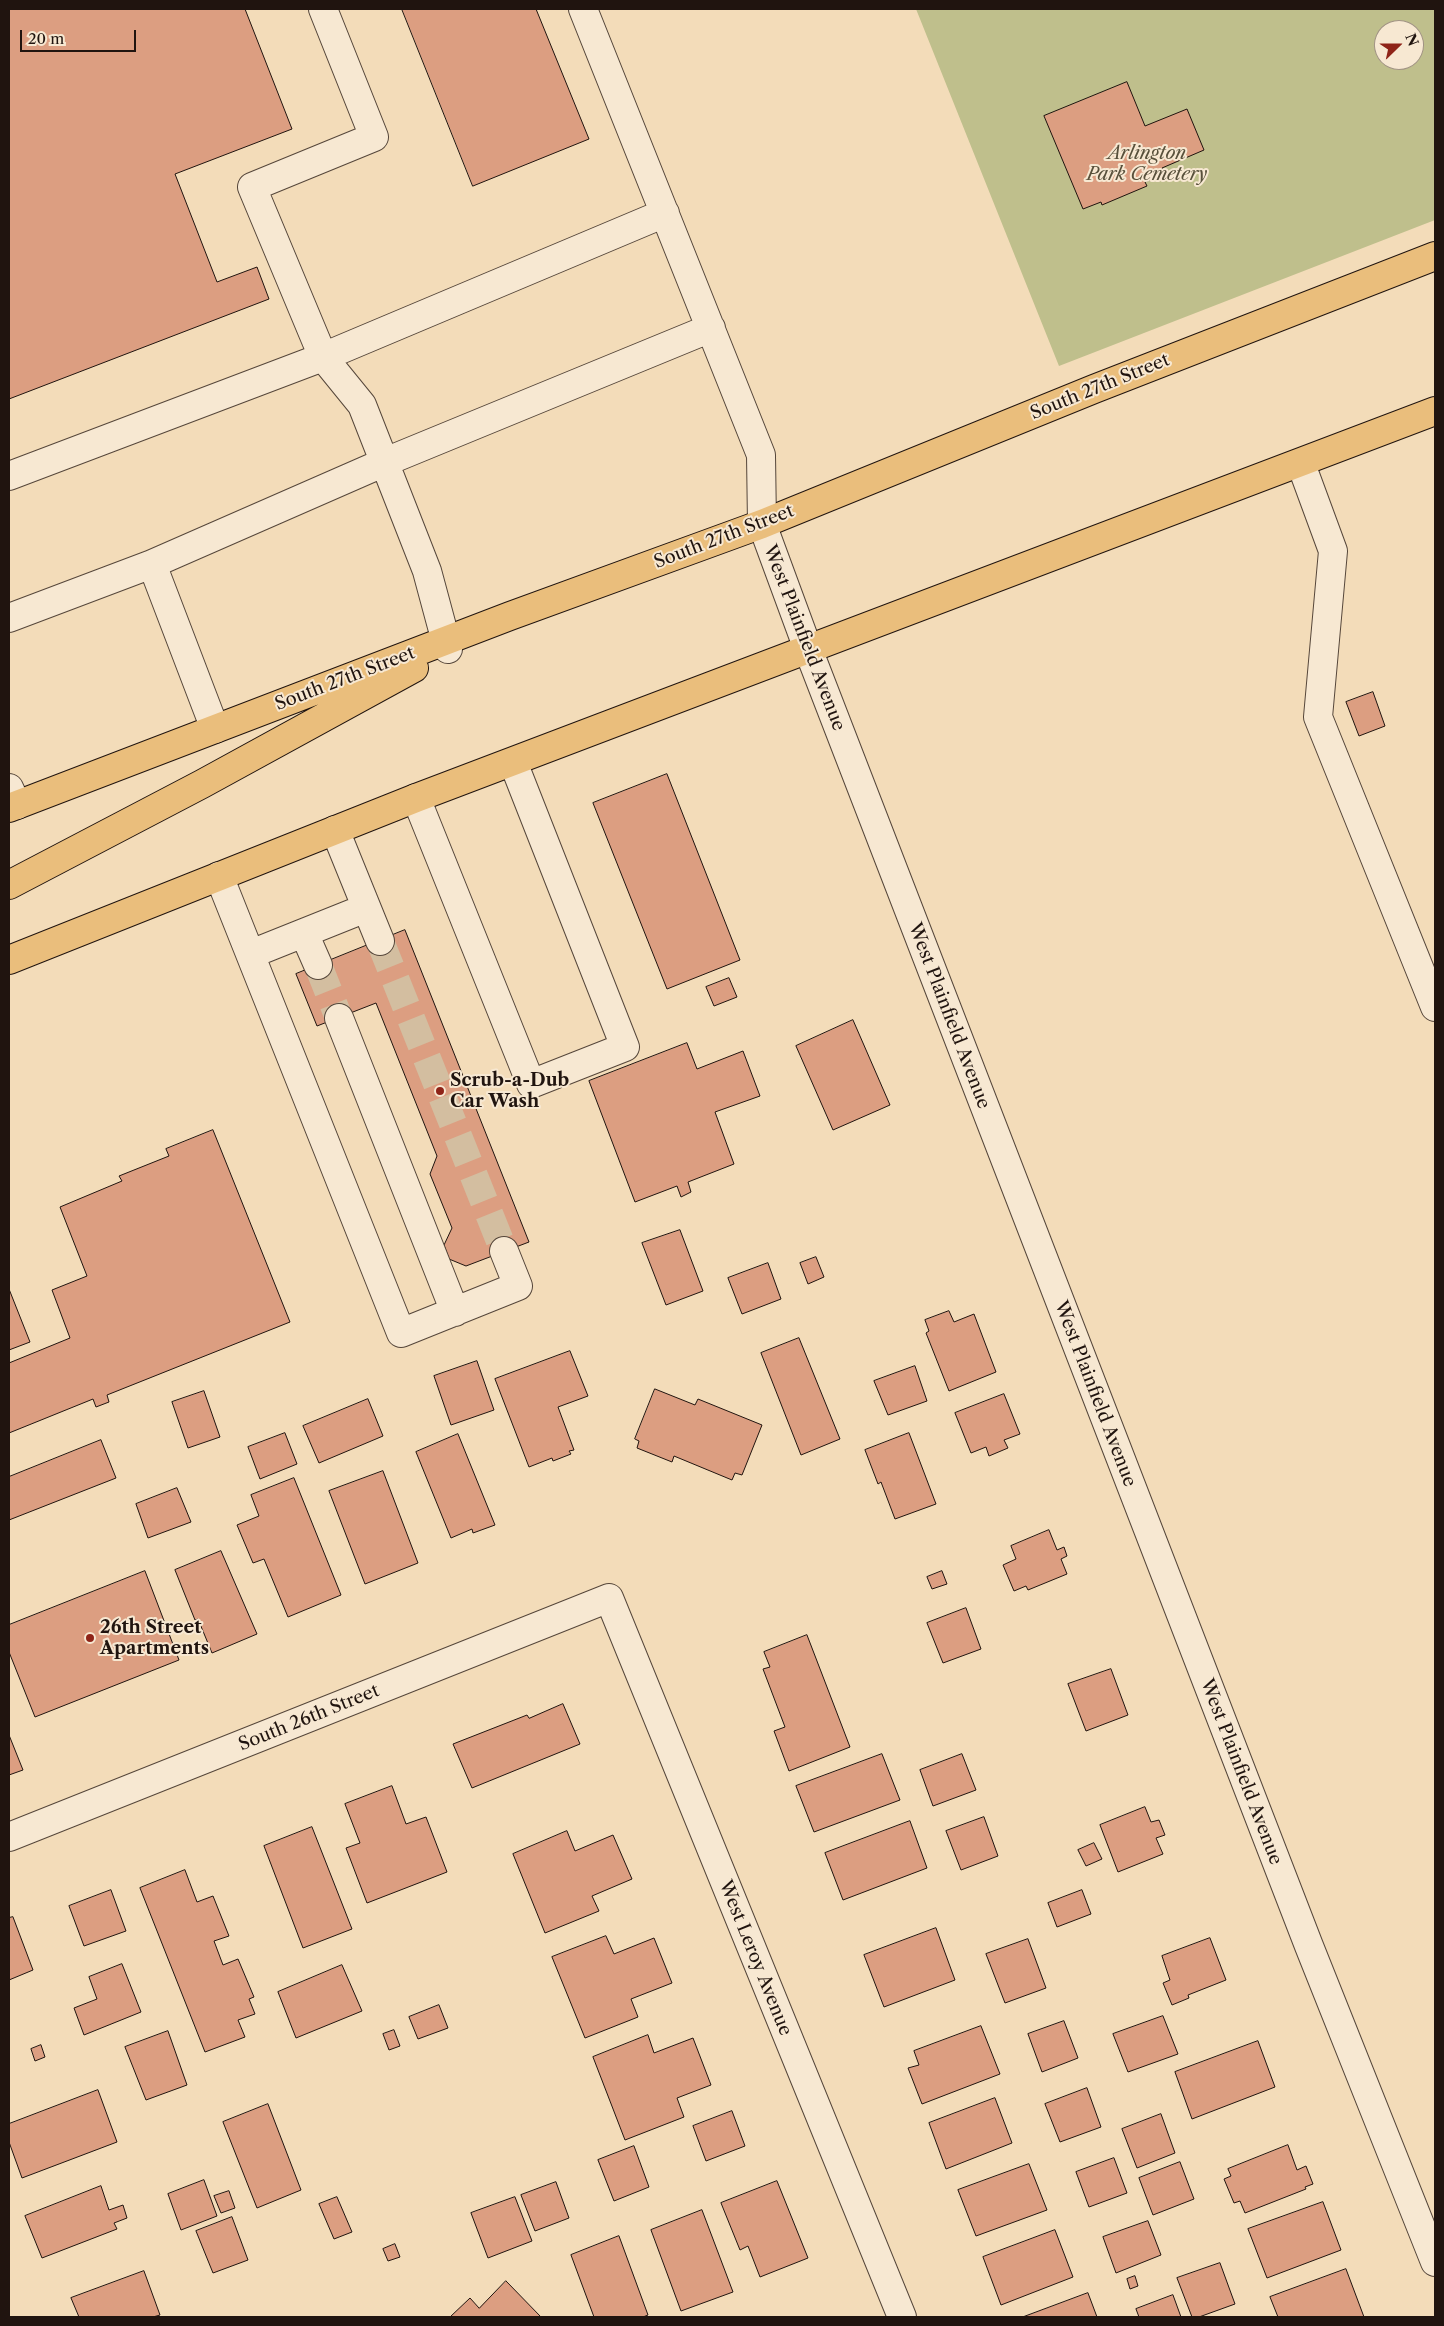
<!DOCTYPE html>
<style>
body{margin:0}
#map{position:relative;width:1444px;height:2326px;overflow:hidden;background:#f3dcb9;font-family:"Libre Caslon Text",serif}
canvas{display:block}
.frame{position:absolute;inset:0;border:10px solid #20140f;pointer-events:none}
.north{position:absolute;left:1374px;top:20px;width:50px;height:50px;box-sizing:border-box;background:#f7e8d2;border:1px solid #a19384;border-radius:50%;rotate:68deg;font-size:14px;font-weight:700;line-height:20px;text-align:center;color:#20140f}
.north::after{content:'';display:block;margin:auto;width:18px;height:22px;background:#8f2418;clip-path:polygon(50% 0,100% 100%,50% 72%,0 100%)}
.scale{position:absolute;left:20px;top:30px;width:116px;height:22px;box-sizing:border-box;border:2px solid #20140f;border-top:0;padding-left:6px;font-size:15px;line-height:18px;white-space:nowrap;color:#20140f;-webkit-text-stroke:4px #f7e8d2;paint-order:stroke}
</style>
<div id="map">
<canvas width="1444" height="2326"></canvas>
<div class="frame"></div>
<div class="north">N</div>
<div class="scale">20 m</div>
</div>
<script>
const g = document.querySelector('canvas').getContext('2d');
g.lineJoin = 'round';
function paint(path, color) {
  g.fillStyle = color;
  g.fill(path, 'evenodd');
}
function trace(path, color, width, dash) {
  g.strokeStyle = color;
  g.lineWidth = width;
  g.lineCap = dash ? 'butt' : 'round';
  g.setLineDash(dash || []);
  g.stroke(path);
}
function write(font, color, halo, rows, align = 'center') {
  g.font = font + ' "Libre Caslon Text",serif';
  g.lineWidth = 4;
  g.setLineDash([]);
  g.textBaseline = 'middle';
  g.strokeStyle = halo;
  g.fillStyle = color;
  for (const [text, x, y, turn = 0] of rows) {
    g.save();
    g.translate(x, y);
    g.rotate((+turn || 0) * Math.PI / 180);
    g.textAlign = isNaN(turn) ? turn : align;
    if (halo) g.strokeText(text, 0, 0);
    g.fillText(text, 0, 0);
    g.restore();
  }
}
const green = new Path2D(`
 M916,9h519v211l-376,146zM1384,30h30v30h-30z`);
const building = new Path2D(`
 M9,9h236l47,120 -117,45 42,108 40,-15 12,32 -260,100z
 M402,9h134l53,130 -116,47z
 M1127,82l18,44 42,-17 17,41 -42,18 3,6 -20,8 2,4 -45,19 -1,-3 -18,7 -39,-93z
 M1373,692l12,34 -26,10 -13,-34z
 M667,774l73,186 -73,29 -74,-186z
 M405,930l124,312 -63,24 -17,-7 -5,-14 8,-17 -22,-54 7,-18 -61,-153 -59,23 -21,-52z
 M729,978l8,19 -23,9 -8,-19z
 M853,1020l37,85 -57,25 -37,-84z
 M687,1043l10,26 46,-18 17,45 -45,16 19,52 -46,18 3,10 -10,5 -4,-11 -42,16 -46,-121z
 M213,1130l77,192 -183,73 2,7 -13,5 -3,-8 -84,34v-70l61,-25 -18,-48 35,-14 -27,-69 62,-26 -3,-5 50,-20 -3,-7z
 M680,1230l23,61 -37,14 -24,-62z
 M816,1257l8,20 -16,7 -8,-21z
 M768,1263l13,36 -39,15 -14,-36z
 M9,1289l21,53 -21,8z
 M949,1311l5,11 20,-8 22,58 -47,19 -23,-58 3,-2 -4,-11z
 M799,1338l41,101 -39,16 -40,-102z
 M570,1351l18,45 -30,11 16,43 -5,1 2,3 -18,7 -1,-3 -23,9 -34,-88z
 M477,1361l17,49 -43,15 -17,-49z
 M915,1366l12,35 -39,14 -14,-34z
 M655,1389l40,16 3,-6 64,26 -20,50 -7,-2 -3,7 -58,-24 -2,6 -35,-14 2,-7 -4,-2z
 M204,1391l16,46 -32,11 -16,-46z
 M1004,1394l16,40 -16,6 4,8 -19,8 -3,-9 -15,6 -16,-40z
 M368,1399l15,37 -64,27 -16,-37z
 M285,1433l12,31 -37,15 -12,-32z
 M909,1433l27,71 -41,15 -14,-37 -3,2 -13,-34z
 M458,1434l37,91 -22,8 -1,-4 -21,9 -35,-86z
 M101,1440l15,38 -107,42v-43z
 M383,1471l35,92 -53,21 -36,-93z
 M294,1478l47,117 -53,22 -24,-58 -11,4 -16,-38 22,-9 -8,-21z
 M177,1488l14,34 -43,16 -12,-34z
 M1049,1530l8,20 7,-3 3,9 -6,3 6,15 -39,16 -2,-4 -12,5 -11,-26 13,-6 -5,-13z
 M221,1551l36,83 -45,19 -14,-34 -3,1 -20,-50z
 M145,1571l34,89 -144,57 -26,-65v-27z
 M942,1571l5,13 -15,5 -5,-12z
 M966,1608l15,41 -38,14 -16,-40z
 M807,1635l43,112 -61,24 -15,-40 11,-4 -22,-58 7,-2 -6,-15z
 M1111,1669l17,46 -42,16 -18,-47z
 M563,1704l17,40 -108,44 -19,-44 74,-29 2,3z
 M9,1735l14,35 -14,5z
 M882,1754l18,46 -86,32 -18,-46z
 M962,1754l14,36 -43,16 -13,-36z
 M392,1786l14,38 20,-7 21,55 -80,31 -21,-55 14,-5 -15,-39z
 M1145,1807l6,15 8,-2 6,15 -9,3 7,16 -45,18 -18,-47z
 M984,1817l14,39 -37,14 -15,-39z
 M910,1821l17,47 -84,32 -18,-47z
 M312,1827l40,102 -49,19 -39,-102z
 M567,1831l8,20 38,-16 19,44 -40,17 7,15 -54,22 -32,-79z
 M1094,1843l8,16 -16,7 -8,-16z
 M185,1870l12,32 16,-6 16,40 -15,5 9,24 15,-6 16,38 -5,2 6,15 -17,6 7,17 -40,15 -65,-164z
 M111,1890l15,41 -42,15 -15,-40z
 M1082,1890l9,24 -34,13 -9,-24z
 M13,1917l20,53 -24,10v-62z
 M936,1928l19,52 -71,27 -20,-52z
 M606,1936l8,18 40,-16 18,45 -41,16 7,18 -53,21 -33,-81z
 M1210,1938l16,42 -38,15 1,3 -17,7 -9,-22 7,-3 -8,-24z
 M1028,1939l18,49 -41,15 -19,-49z
 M122,1964l19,48 -57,23 -10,-27 23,-9 -8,-22z
 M342,1965l20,46 -66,27 -18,-46z
 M439,2005l9,23 -30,11 -9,-22z
 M1163,2016l15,38 -50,18 -15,-38z
 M1064,2021l14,37 -36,14 -14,-38z
 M981,2026l19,48 -78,30 -14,-36 11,-3 -5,-14z
 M394,2030l6,16 -11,4 -6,-16z
 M168,2031l19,54 -41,15 -21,-53z
 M648,2035l6,18 39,-15 18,47 -34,13 7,19 -59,23 -32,-83z
 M1258,2041l17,46 -83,32 -17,-47z
 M41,2045l4,12 -10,4 -4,-12z
 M1087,2088l14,39 -41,15 -15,-38z
 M98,2090l19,52 -95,36 -13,-36v-18z
 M995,2098l17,45 -66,26 -17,-46z
 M268,2104l33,86 -44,18 -34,-86z
 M732,2111l13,35 -39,15 -13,-35z
 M1161,2114l14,39 -38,15 -15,-39z
 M1288,2145l9,25 9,-4 7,18 -8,3 1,2 -61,24 -5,-12 -6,2 -10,-24 7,-3 -3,-7z
 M634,2146l15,41 -35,14 -16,-41z
 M1114,2158l13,35 -38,14 -13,-35z
 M1180,2162l14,37 -41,16 -14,-37z
 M1029,2164l18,46 -71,26 -18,-46z
 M204,2180l13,36 -36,14 -13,-36z
 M777,2181l31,77 -48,19 -12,-31 -8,4 -19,-47z
 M556,2182l13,36 -34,13 -14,-36z
 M101,2186l8,24 14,-5 4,13 -13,5 3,6 -75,29 -17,-42z
 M229,2191l6,17 -14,5 -7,-17z
 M337,2197l15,35 -18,7 -15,-35z
 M515,2197l17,44 -44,17 -17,-45z
 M1323,2202l18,48 -74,28 -19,-49z
 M702,2210l31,82 -52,19 -30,-81z
 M232,2217l16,43 -35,13 -17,-42z
 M1148,2221l13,34 -45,18 -13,-36z
 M1055,2230l18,47 -72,28 -18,-48z
 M619,2236l29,79 -5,2h-49l-23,-62z
 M395,2244l5,13 -12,4 -5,-12z
 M1220,2263l15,41 -36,13h-7l-15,-39z
 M1346,2269l18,48h-86l-8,-20z
 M144,2271l16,44 -7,2h-74l-8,-19z
 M1135,2276l3,10 -8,3 -3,-10z
 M506,2281l35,36h-91l20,-19 9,10z
 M1088,2293l9,24h-74z
 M1173,2295l8,22h-42l-3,-8z`);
const minorTunnel = new Path2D(`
 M380,941l124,310
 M318,965l21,53`);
const minor = new Path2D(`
 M323,9l51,128 -122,50 71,170 342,-144
 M583,9l178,446 1,69 46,125 501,1297 126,316
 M1301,464l32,87 -15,166 117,290
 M9,476l314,-119 39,48 65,166 21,78
 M152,564l233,-102 326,-134
 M9,618l143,-54 63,165
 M9,788l8,17
 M416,798l115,286 94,-37 -112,-285
 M335,830l45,111
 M219,876l182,457 117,-47 -14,-35
 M304,933l14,32
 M251,954l115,-46
 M339,1018l116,294
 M9,1837l600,-239 293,719`);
const major = new Path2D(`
 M9,808l501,-192 252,-92 332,-135 341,-133
 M9,885l193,-101 212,-116
 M9,960l407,-162 1019,-387`);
const markers = [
 [440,1091,5,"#8f2418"],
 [90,1638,5,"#8f2418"]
];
const parkNames = [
 ["Arlington",1147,154],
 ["Park Cemetery",1147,175]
];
const streetNames = [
 ["South 27th Street",1100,387,-22],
 ["South 27th Street",724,537,-21],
 ["West Plainfield Avenue",804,638,69],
 ["South 27th Street",345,679,-21],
 ["West Plainfield Avenue",949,1016,69],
 ["West Plainfield Avenue",1095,1394,69],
 ["South 26th Street",309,1718,-22],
 ["West Plainfield Avenue",1241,1772,69],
 ["West Leroy Avenue",755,1958,68]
];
const poiNames = [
 ["Scrub-a-Dub",450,1081],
 ["Car Wash",450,1102],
 ["26th Street",100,1628],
 ["Apartments",100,1649]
];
paint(green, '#bfbf8c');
paint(building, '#dc9e81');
trace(building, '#20140f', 1);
trace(minorTunnel, '#d3bea0', 28, [28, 14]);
trace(minor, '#55463a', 30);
trace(major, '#20140f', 30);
trace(minor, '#f7e8d2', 28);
trace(major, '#eabe7c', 28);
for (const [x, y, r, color] of markers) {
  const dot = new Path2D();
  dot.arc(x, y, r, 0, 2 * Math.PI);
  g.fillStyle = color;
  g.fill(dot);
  trace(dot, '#f7e8d2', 2);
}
write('italic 18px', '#58503b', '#f7e8d2', parkNames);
write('18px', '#20140f', '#f7e8d2', streetNames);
write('bold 18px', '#20140f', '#f7e8d2', poiNames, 'left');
</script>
